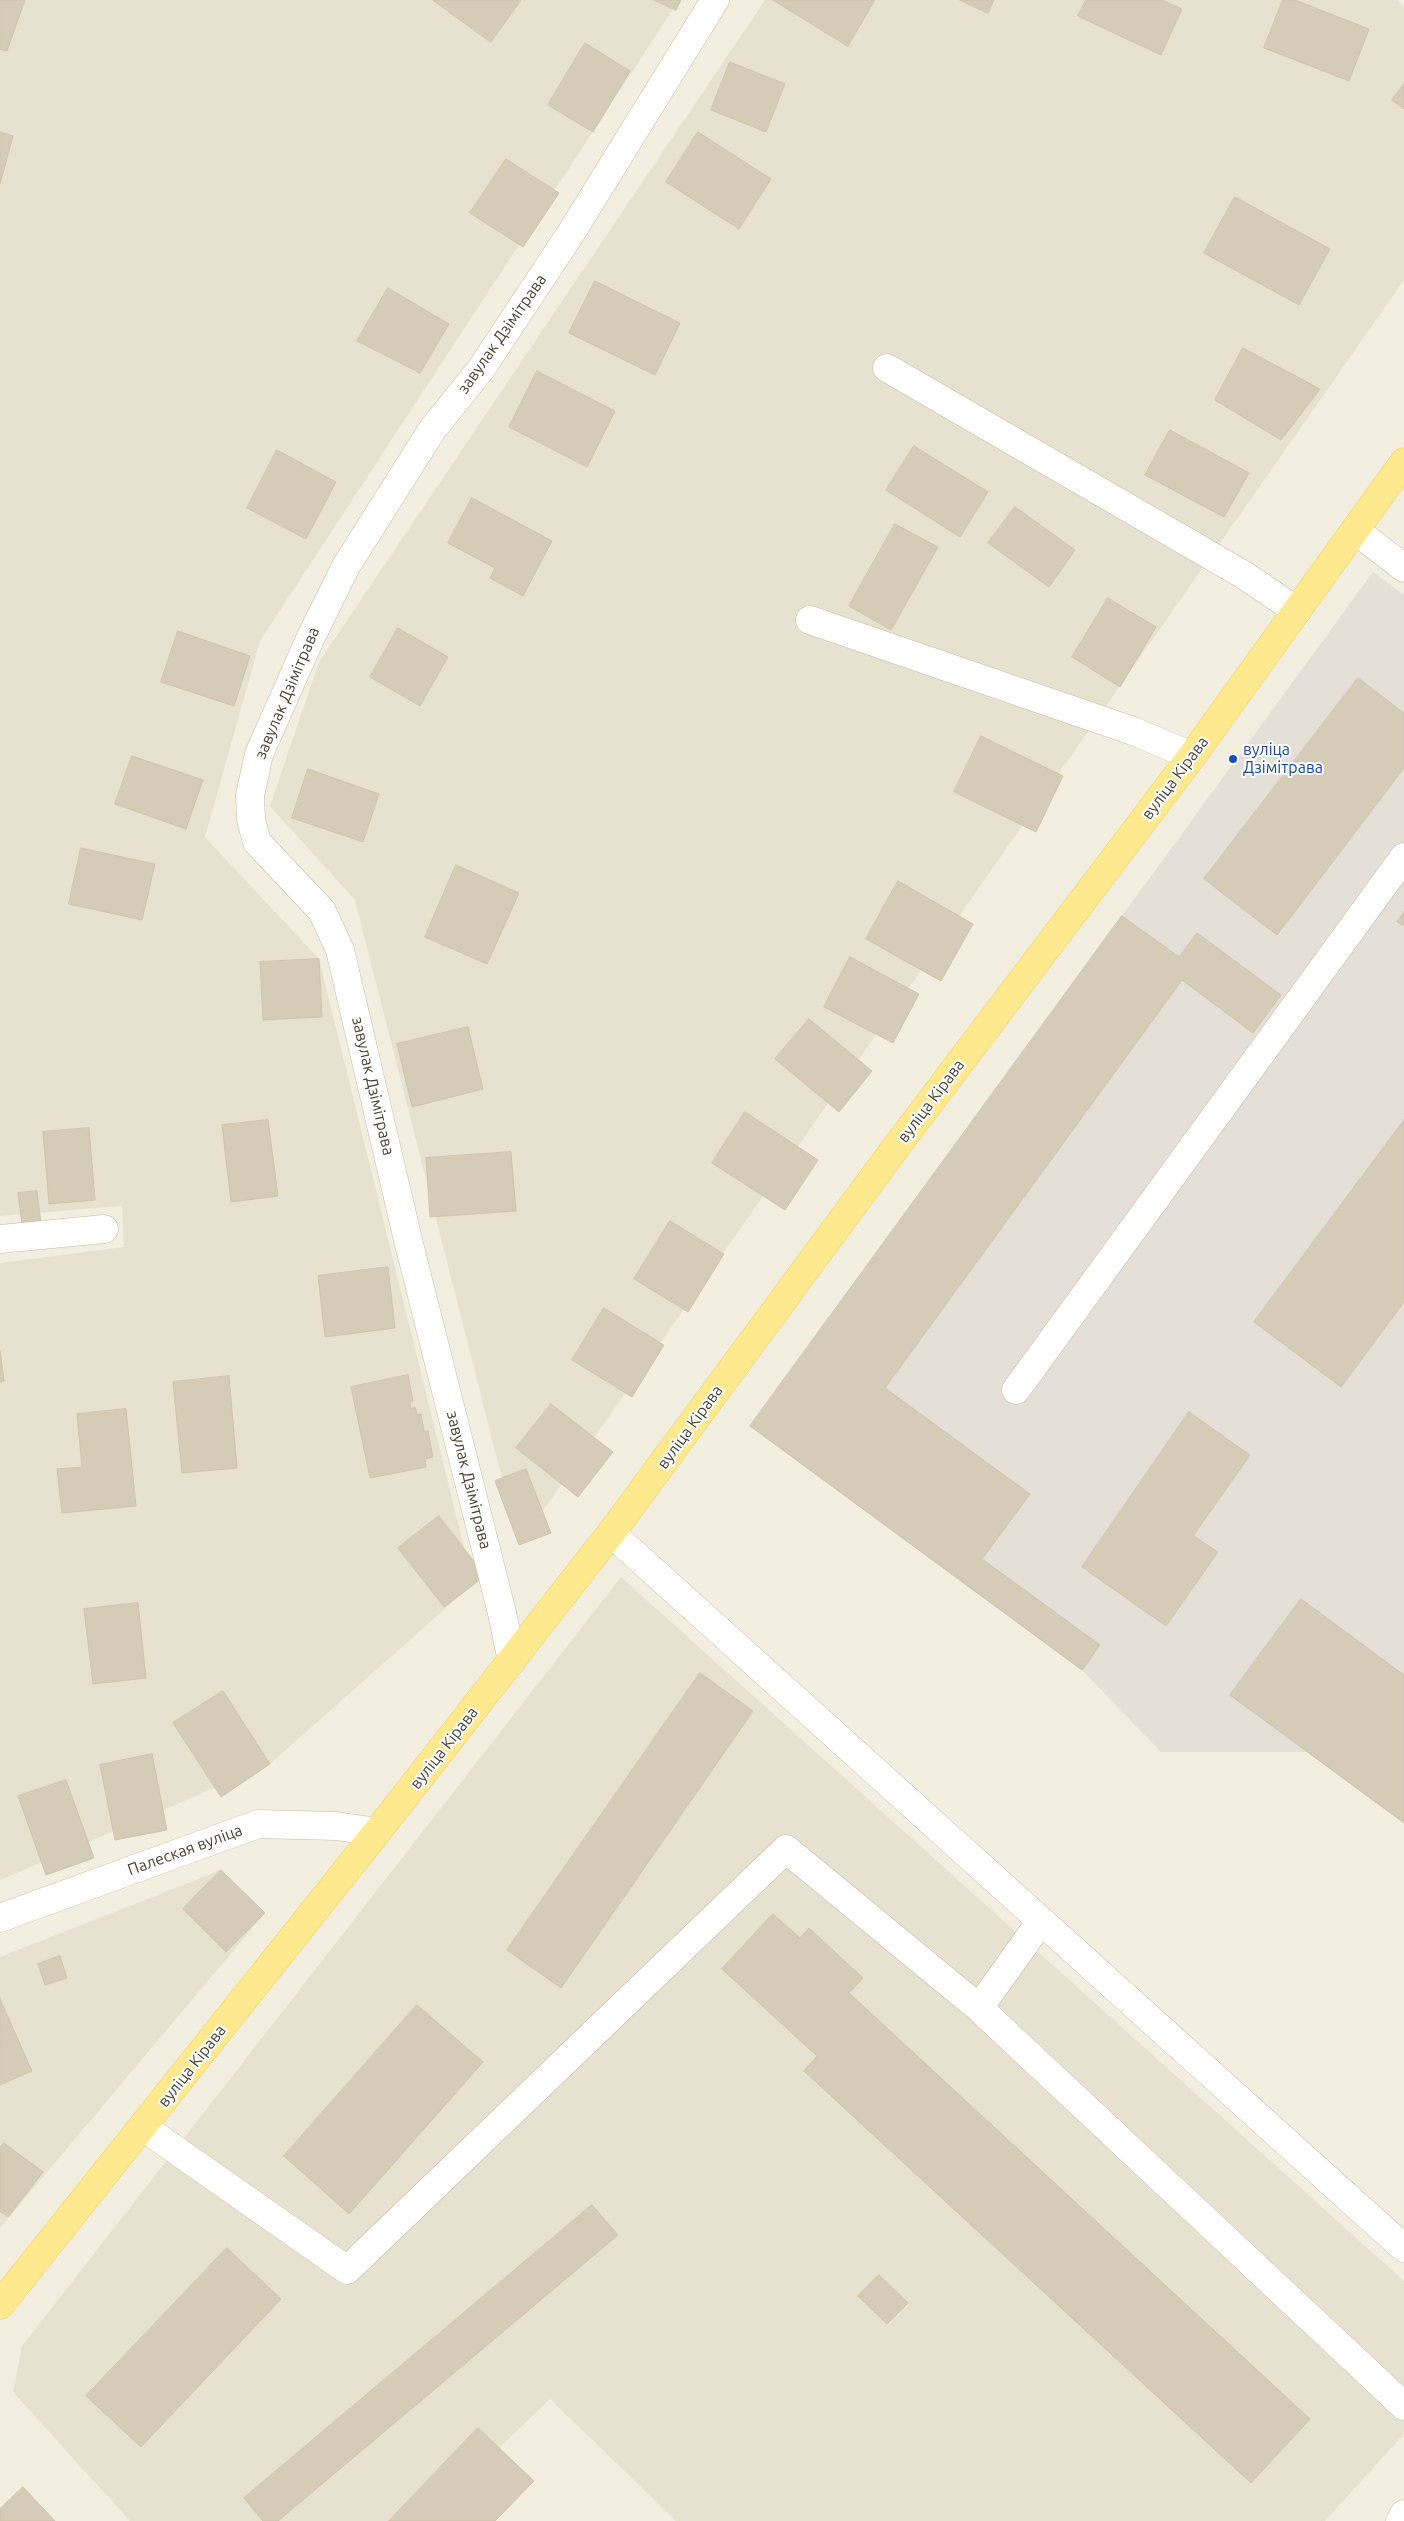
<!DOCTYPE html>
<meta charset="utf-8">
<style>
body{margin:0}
canvas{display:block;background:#f2efe1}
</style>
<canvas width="1404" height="2521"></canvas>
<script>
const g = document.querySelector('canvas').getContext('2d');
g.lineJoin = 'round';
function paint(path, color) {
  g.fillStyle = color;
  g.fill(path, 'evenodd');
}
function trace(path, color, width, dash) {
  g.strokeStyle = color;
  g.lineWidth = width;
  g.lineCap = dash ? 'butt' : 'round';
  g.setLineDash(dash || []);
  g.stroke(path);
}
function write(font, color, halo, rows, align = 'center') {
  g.font = font + ' Ubuntu,sans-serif';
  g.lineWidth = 4;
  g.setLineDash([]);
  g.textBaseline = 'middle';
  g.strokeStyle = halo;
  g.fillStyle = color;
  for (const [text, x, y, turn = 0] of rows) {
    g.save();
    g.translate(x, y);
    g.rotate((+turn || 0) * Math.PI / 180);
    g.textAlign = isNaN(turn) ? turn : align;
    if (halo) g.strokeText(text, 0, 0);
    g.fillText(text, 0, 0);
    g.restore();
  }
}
const residential = new Path2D(`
 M0,0h679l-419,641 -55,196 114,122 154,625 -203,180 -270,116v-617l124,-16 -2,-41 -122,10z
 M765,0h632l7,7v273l-885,1265 -164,-645 -85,-94 49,-144z
 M621,1577l783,704v153l-79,87h-649l-126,-122 -51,49 -21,-20 -89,93h-259l-117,-129 9,-46z
 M221,1870l44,43 -265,315v-271z`);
const industrial = new Path2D(`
 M1373,572l31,23v1228l-97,-71h-146l-79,-82 -332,-244z`);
const building = new Path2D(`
 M0,0h25l-18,51 -7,-2z
 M433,0h88l-30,42z
 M654,0h27l-5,10z
 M773,0h102l-27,46z
 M960,0h34l-6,13z
 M1086,0h76l20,9 -21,46 -83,-39z
 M1283,0h12l74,29 -20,52 -85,-33z
 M585,43l45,28 -37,61 -45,-27z
 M730,62l55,22 -19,48 -55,-22z
 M1404,84v25l-12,-9z
 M0,132l13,4 -13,48z
 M698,132l73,47 -32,50 -73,-47z
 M506,159l53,34 -36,54 -53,-34z
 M1235,197l95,52 -31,56 -95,-52z
 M595,281l85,42 -25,52 -86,-42z
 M388,288l61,36 -29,49 -63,-32z
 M1243,348l77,41 -39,51 -66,-40z
 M537,371l78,40 -28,56 -78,-40z
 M1170,430l79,43 -25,44 -79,-42z
 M914,446l74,46 -28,45 -74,-47z
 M277,450l59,32 -30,57 -59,-31z
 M472,498l80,43 -29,55 -33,-18 5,-10 -47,-25z
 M1015,507l60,43 -26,37 -61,-44z
 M895,524l43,23 -47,83 -42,-24z
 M1108,598l48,29 -36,60 -48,-30z
 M398,628l50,29 -28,49 -50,-29z
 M178,631l72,25 -16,50 -73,-24z
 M1358,678l46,35v55l-127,167 -73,-56z
 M981,736l82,40 -27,56 -82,-40z
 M132,756l71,24 -17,49 -71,-25z
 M308,769l71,25 -16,48 -71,-24z
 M81,848l74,16 -13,56 -73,-16z
 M456,865l63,28 -32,71 -62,-27z
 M898,881l75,43 -32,57 -75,-42z
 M1404,912v14l-7,-4z
 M1122,916l57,41 18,-24 84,62 -28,38 -71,-53 -297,408 145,106 -48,65 118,86 -18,25 -332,-244z
 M850,957l69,37 -26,49 -69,-36z
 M319,959l3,58 -59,3 -3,-58z
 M809,1019l63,52 -33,41 -64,-53z
 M468,1027l15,62 -71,18 -15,-63z
 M745,1112l73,48 -33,50 -73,-47z
 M268,1120l10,76 -47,6 -9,-77z
 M1404,1120v182l-63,85 -87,-65z
 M89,1128l6,72 -46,4 -6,-72z
 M511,1152l5,59 -86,6 -4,-59z
 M37,1191l4,33 -19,1 -4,-32z
 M670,1221l54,33 -36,58 -54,-33z
 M388,1267l7,61 -70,9 -7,-61z
 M604,1308l60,37 -32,52 -60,-37z
 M0,1351l4,30 -4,1z
 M408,1375l5,26 -3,1 1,7 4,-2 2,8 4,-1 3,17h4l5,26 -8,2 1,8 -56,11 -19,-91z
 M229,1376l8,92 -55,5 -9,-91z
 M551,1404l62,48 -35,45 -62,-49z
 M126,1409l10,97 -74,7 -5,-44 25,-2 -5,-53z
 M1189,1412l61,43 -57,81 25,16 -52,74 -84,-59z
 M526,1469l25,64 -32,12 -24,-64z
 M439,1516l46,60 -41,31 -46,-59z
 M1301,1599l103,76v148l-174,-128z
 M138,1603l8,75 -53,6 -9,-75z
 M700,1673l53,38 -192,277 -54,-38z
 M223,1691l47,73 -49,33 -48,-74z
 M152,1754l15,76 -52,10 -15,-75z
 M66,1780l28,78 -48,17 -28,-79z
 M221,1870l44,43 -39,39 -43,-43z
 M773,1914l27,24 9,-10 54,50 -14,15 461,426 -59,64 -447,-412 13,-15 -95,-87z
 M60,1956l7,22 -22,7 -7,-21z
 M0,1999l32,72 -32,14z
 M417,2005l66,57 -134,152 -65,-58z
 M4,2143l39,29 -35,45 -8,-6v-63z
 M592,2205l26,30 -340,286h-15l-19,-23z
 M227,2248l54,51 -140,148 -55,-51z
 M879,2275l29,28 -21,21 -29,-28z
 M478,2428l56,53 -39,40h-106z
 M23,2487l32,34h-55v-12z`);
const minor = new Path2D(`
 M887,368l357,207 53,36
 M1355,530l49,38
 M810,620l323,111 59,25
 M0,1239l104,-10
 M1016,1390l388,-533
 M611,1533l793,715
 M512,1661l-10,-48 -94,-373 -68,-290 -18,-39 -65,-69 -6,-22 -1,-25 9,-41 51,-115 36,-73 86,-136 49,-61 90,-136 144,-233
 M0,1918l258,-94 78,2 41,6
 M1041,1921l-62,87 425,398
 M143,2127l204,143 439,-421 193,159
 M1400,2521l4,-7`);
const major = new Path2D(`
 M0,2305l377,-473 234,-299 288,-390 293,-387 212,-294`);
const markers = [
 [1233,759,5,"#1a4fb4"]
];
const streetNames = [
 ["завулак Дзімітрава",502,334,-55],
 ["завулак Дзімітрава",287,693,-67],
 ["вуліца Кірава",1175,778,-53],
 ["завулак Дзімітрава",373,1086,77],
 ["вуліца Кірава",931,1101,-53],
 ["вуліца Кірава",690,1427,-54],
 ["завулак Дзімітрава",469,1480,76],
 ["вуліца Кірава",444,1748,-52],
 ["Палеская вуліца",185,1850,-20],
 ["вуліца Кірава",192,2066,-52]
];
const transitNames = [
 ["вуліца",1243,750],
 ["Дзімітрава",1243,768]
];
paint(residential, '#e7e2cf');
paint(industrial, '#e4dfd7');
paint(building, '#d4ccb6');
trace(building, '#d0c4a9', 1);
trace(minor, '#c1bba6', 29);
trace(major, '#edcd54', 29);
trace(minor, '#fff', 28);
trace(major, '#ffe98e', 28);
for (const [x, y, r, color] of markers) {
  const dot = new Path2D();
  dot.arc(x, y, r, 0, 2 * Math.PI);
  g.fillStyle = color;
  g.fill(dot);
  trace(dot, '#fff', 2);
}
write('16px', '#443f32', '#fff', streetNames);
write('16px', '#164399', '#fff', transitNames, 'left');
</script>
